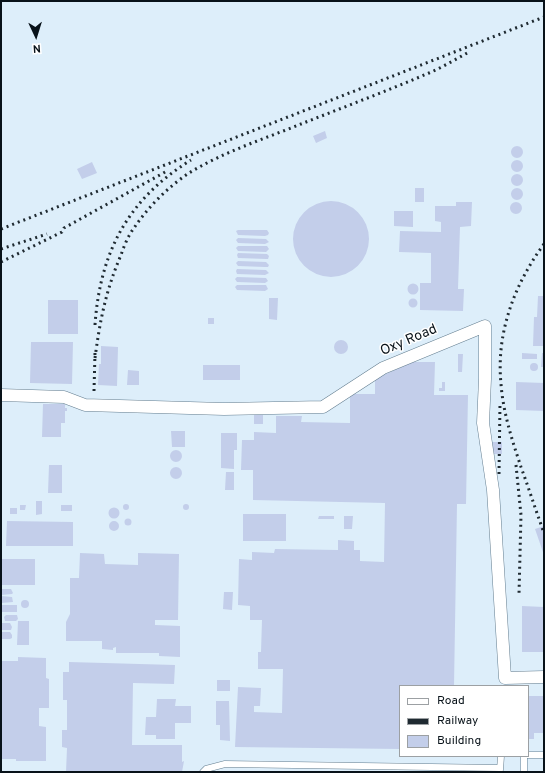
<!DOCTYPE html>
<style>
body{margin:0}
#map{position:relative;width:545px;height:773px;overflow:hidden;background:#ddeefa;font-family:Overpass,sans-serif}
canvas{display:block}
.frame{position:absolute;inset:0;border:2px solid #081219;pointer-events:none}
.legend{position:absolute;left:399px;top:685px;width:130px;height:72px;box-sizing:border-box;background:#fff;border:1px solid #9ca0a3;margin:0;padding:5px 7px;list-style:none;font-size:12px;color:#081219}
.legend li{display:flex;align-items:center;gap:8px;height:20px}
.legend b{width:20px;border:1px solid #9ca0a3}
.north{position:absolute;left:16px;top:16px;width:40px;height:40px;-webkit-text-stroke:3px #fff;paint-order:stroke;rotate:176deg;font-size:11px;font-weight:700;line-height:16px;text-align:center;color:#081219}
.north::after{content:'';display:block;margin:auto;width:14px;height:18px;background:#081219;clip-path:polygon(50% 0,100% 100%,50% 72%,0 100%)}
</style>
<div id="map">
<canvas width="545" height="773"></canvas>
<div class="frame"></div>
<ul class="legend">
<li><b style="height:5px;background:#fff"></b>Road</li>
<li><b style="height:5px;background:#1f2a31"></b>Railway</li>
<li><b style="height:11px;background:#c3ceea"></b>Building</li>
</ul>
<div class="north">N</div>
</div>
<script>
const g = document.querySelector('canvas').getContext('2d');
g.lineJoin = 'round';
function paint(path, color) {
  g.fillStyle = color;
  g.fill(path, 'evenodd');
}
function trace(path, color, width, dash) {
  g.strokeStyle = color;
  g.lineWidth = width;
  g.lineCap = dash ? 'butt' : 'round';
  g.setLineDash(dash || []);
  g.stroke(path);
}
function write(font, color, halo, rows, align = 'center') {
  g.font = font + ' Overpass,sans-serif';
  g.lineWidth = 3;
  g.setLineDash([]);
  g.textBaseline = 'middle';
  g.strokeStyle = halo;
  g.fillStyle = color;
  for (const [text, x, y, turn = 0] of rows) {
    g.save();
    g.translate(x, y);
    g.rotate((+turn || 0) * Math.PI / 180);
    g.textAlign = isNaN(turn) ? turn : align;
    if (halo) g.strokeText(text, 0, 0);
    g.fillText(text, 0, 0);
    g.restore();
  }
}
const building = new Path2D(`
 M325,131l2,7 -11,5 -3,-7z
 M511 152a6 6 0 1 1 12 0a6 6 0 1 1-12 0Z
 M511 166a6 6 0 1 1 12 0a6 6 0 1 1-12 0Z
 M92,162l5,11 -15,6 -5,-10z
 M511 180a6 6 0 1 1 12 0a6 6 0 1 1-12 0Z
 M511 194a6 6 0 1 1 12 0a6 6 0 1 1-12 0Z
 M415,188h9v14h-9z
 M293 239a38 38 0 1 1 76 0a38 38 0 1 1-76 0Z
 M510 208a6 6 0 1 1 12 0a6 6 0 1 1-12 0Z
 M456,202h16l-1,24 -11,1 -2,62h6l-1,22 -43,-1v-27h11v-30l-32,-1 1,-21 41,1v-10l-6,-1v-15h21z
 M394,211h19v16l-19,-1z
 M238,230h29l2,3 -1,2 -3,1 -27,-1 -2,-4z
 M238,238l28,1 3,3 -4,2 -27,-1 -2,-3z
 M238,246h29l2,3 -3,3 -28,-1 -2,-3z
 M238,253l29,1 2,2 -1,3h-2l-28,-1 -1,-3z
 M238,261l28,1 3,3 -1,2h-3l-27,-1 -2,-3z
 M237,269l29,1 3,3 -4,2 -28,-1 -1,-3z
 M237,277l29,1 2,3 -3,2 -28,-1 -2,-3z
 M407.5 289a5.5 5.5 0 1 1 11 0a5.5 5.5 0 1 1-11 0Z
 M237,285h29l2,4 -3,2 -28,-1 -2,-3z
 M538,296h6v50h-11l1,-29h3z
 M269,298h9l-1,22 -8,-1z
 M408.5 303a4.5 4.5 0 1 1 9 0a4.5 4.5 0 1 1-9 0Z
 M48,300h30v34h-30z
 M208,318h6v6h-6z
 M334 347a7 7 0 1 1 14 0a7 7 0 1 1-14 0Z
 M31,342h42l-1,42 -42,-1z
 M101,346l17,1 -1,39 -19,-1 1,-21h2z
 M522,353l15,1v5h-15z
 M542,353h2v14h-3z
 M458,354h5l-1,18h-4z
 M412,362h23l-1,33h34l-2,109h-9l-3,182h-54v63l-165,-2 3,-60 23,1 -1,18h-6v6l28,1 1,-44h-25v-17h3l1,-32h-12v-14l-12,-1 1,-46 13,1v-8l22,1 1,-4 63,1v-10l16,1v9h6v11l24,1 1,-59 -132,-3v-30h-12l1,-30h12v-8l22,1v-17h26l-1,6 49,1v-29h25v-15z
 M530 367a4 4 0 1 1 8 0a4 4 0 1 1-8 0Z
 M203,365h37v15h-37z
 M128,370l11,1v14h-12z
 M442,382h3v9h-6v-3h3z
 M516,382l28,1v28l-28,-1z
 M43,404h22v4h2v3h-2v12h-4v14h-19z
 M254,415h9v9h-9z
 M171,431h14v16h-13z
 M221,433h16v17h-3v19l-13,-1z
 M489,442h13v12h-13z
 M170 456a6 6 0 1 1 12 0a6 6 0 1 1-12 0Z
 M49,465h13v28h-14z
 M170 473a6 6 0 1 1 12 0a6 6 0 1 1-12 0Z
 M226,472h8v18h-9z
 M36,501h6v13l-6,1z
 M123 507a3 3 0 1 1 6 0a3 3 0 1 1-6 0Z
 M183 507a3 3 0 1 1 6 0a3 3 0 1 1-6 0Z
 M20,505h6l-1,5h-5z
 M61,505h11v6h-11z
 M108.5 513a5.5 5.5 0 1 1 11 0a5.5 5.5 0 1 1-11 0Z
 M10,508h7v6h-7z
 M243,514h43v27h-43z
 M319,516h15v3h-16z
 M344,516h9l-1,13h-8z
 M124.5 522a3.5 3.5 0 1 1 7 0a3.5 3.5 0 1 1-7 0Z
 M109 526a5 5 0 1 1 10 0a5 5 0 1 1-10 0Z
 M7,521l66,1v24h-67z
 M544,526v29l-9,-26z
 M80,553l24,1 1,10 33,1v-12l41,1 -1,66h-23v5l25,1v31l-21,-1v-3h-43v-6l-3,1v2l-11,-1v-8h-36v-19l4,-8v-36h9z
 M1,559h34v26h-34z
 M1,589h10l2,4 -1,1 -11,1z
 M224,592h9l-1,18 -9,-1z
 M1,596l11,1 1,5 -12,1z
 M21 604a4 4 0 1 1 8 0a4 4 0 1 1-8 0Z
 M1,605h16v7h-16z
 M522,606l22,1v45h-22z
 M6,615h11l1,4 -2,2h-11l-1,-4z
 M18,621h11v24h-12z
 M1,623h9l2,4 -1,3h-10z
 M1,632h9l2,3v3l-2,1h-9z
 M18,657l28,1v20l3,1v29h-10v18l7,1v34h-30v-2h-15v-98h17z
 M69,662l106,3 -1,19 -41,-1 -1,62h50v17l2,-1 -2,11h-116l1,-24 -5,-1v-17h5v-30h-4v-28h6z
 M217,680h13v11h-13z
 M528,696h16v37h-10v6h-6z
 M157,699h19l-1,7h16v17h-16v16h-19v-4h-11l1,-18h10z
 M216,701h13l1,40 -10,-1v-15h-4z`);
const lane = new Path2D(`
 M528,755h16
 M524,756v16
 M500,770l1,-14
 M203,772l3,-3 19,-5 275,4`);
const street = new Path2D(`
 M1,395l63,2 21,8 139,4 99,-2 60,-39 102,-42v53l-2,44 10,67 12,188 39,-1`);
const rail = new Path2D(`
 M1,229l543,-212
 M544,244c-30,41 -48,89 -43,140 2,28 11,56 20,83 8,22 15,44 23,66
 M1,249l46,-15
 M1,262l61,-30 2,-4 103,-57
 M95,325c5,-73 33,-126 96,-165
 M95,358c5,-38 11,-68 26,-103 3,-9 7,-19 13,-27 14,-21 34,-41 55,-55 36,-22 78,-35 117,-51 41,-16 83,-32 123,-49 14,-6 27,-14 40,-21
 M94,391l1,-38
 M516,465l5,50 -2,79
 M499,474l1,-71`);
const streetNames = [
 ["Oxy Road",409,341,-23]
];
paint(building, '#c3ceea');
trace(lane, '#637d8f', 7);
trace(street, '#637d8f', 13);
trace(lane, '#fff', 6);
trace(street, '#fff', 12);
trace(rail, '#1f2a31', 3, [2, 4]);
write('14px', '#081219', '#fff', streetNames);
</script>
